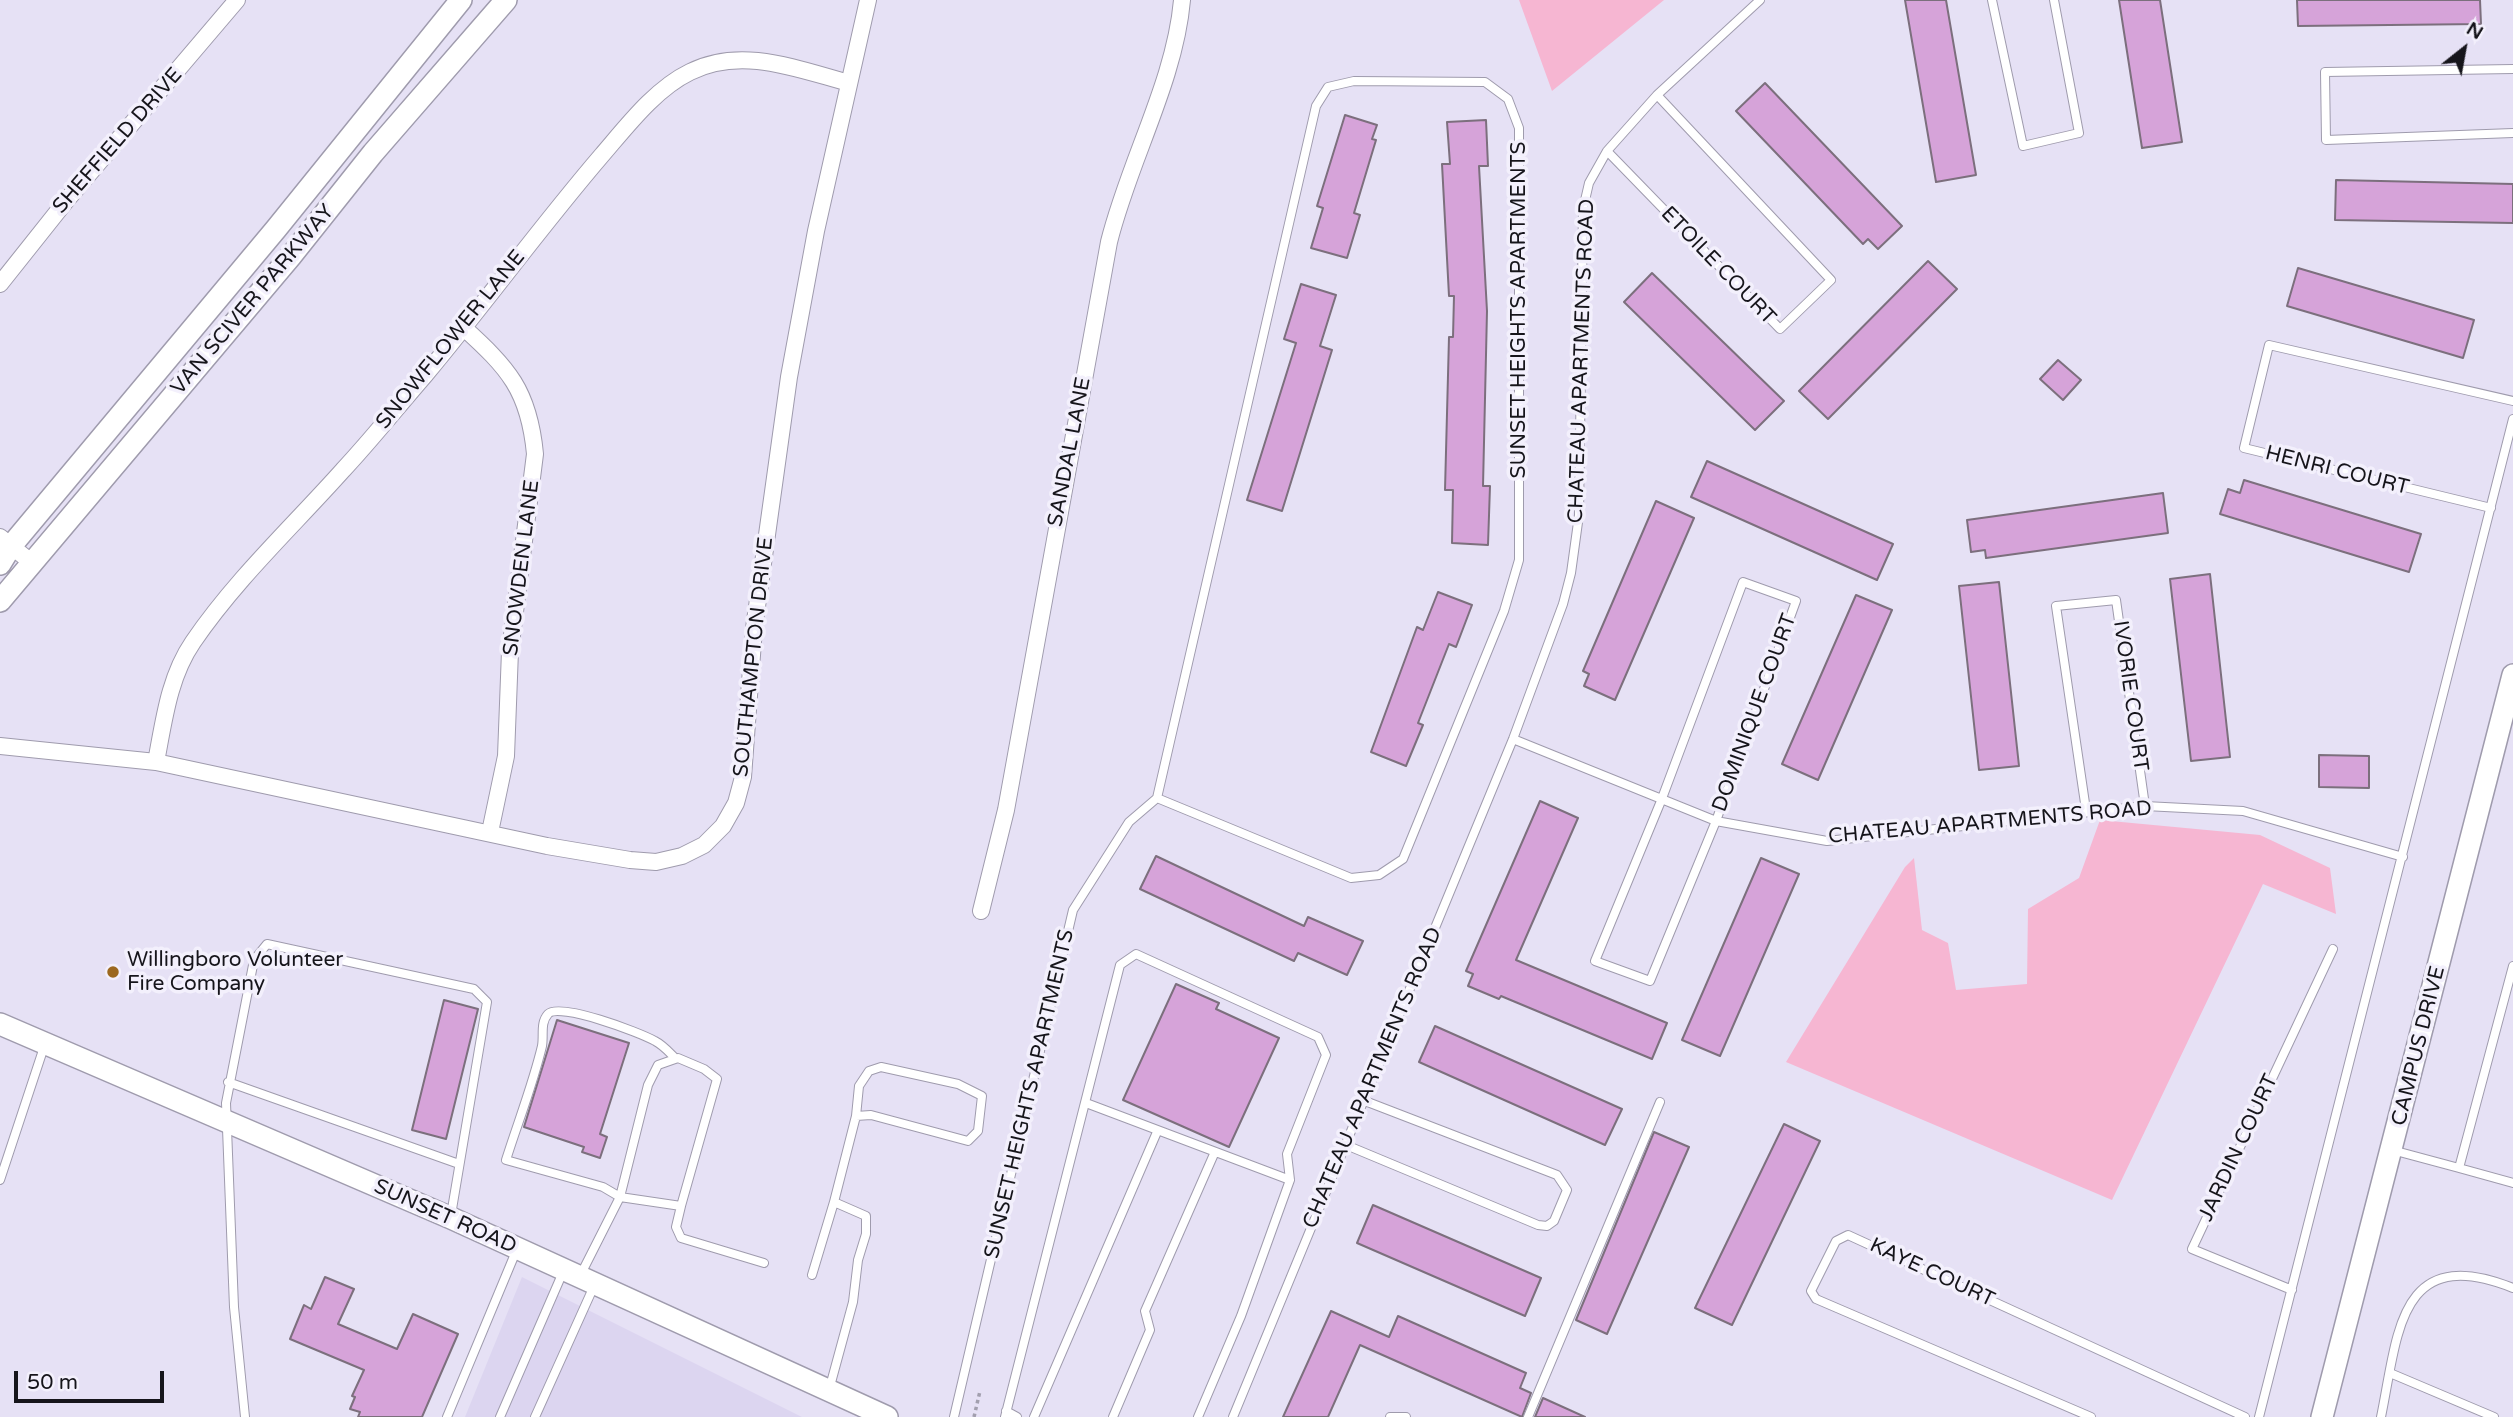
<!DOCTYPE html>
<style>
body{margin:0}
#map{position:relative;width:2513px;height:1417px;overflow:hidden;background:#e6e1f5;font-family:"Varela Round",sans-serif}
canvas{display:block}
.north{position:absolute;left:2429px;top:14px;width:70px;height:70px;-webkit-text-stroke:5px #f3f0fc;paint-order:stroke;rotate:31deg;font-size:19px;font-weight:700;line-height:28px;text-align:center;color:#16151b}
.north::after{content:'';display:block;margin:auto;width:24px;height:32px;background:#16151b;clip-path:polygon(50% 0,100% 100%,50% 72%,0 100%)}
.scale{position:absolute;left:14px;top:1371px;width:150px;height:32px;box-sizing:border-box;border:4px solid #16151b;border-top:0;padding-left:9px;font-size:21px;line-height:24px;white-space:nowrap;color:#16151b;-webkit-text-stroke:5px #f3f0fc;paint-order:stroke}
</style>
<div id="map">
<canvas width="2513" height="1417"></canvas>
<div class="north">N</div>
<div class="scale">50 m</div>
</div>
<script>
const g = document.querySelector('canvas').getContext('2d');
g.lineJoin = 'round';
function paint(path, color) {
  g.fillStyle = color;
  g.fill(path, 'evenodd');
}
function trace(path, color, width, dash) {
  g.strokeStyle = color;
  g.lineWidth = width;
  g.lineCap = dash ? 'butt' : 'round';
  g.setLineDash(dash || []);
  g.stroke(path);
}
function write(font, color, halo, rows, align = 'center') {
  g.font = font + ' "Varela Round",sans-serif';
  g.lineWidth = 7;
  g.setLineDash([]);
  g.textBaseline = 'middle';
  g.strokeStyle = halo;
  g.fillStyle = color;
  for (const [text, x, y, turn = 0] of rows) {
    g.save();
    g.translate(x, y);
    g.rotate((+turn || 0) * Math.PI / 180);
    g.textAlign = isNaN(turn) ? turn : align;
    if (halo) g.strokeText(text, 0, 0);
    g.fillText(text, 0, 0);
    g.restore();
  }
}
const built = new Path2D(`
 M522,1277l280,140h-337z`);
const green = new Path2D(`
 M1519,0h145l-112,91z
 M2100,820l160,15 70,33 6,46 -73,-30 -151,316 -326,-138 119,-195 9,-9 8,72 26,13 8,47 71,-6 1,-75 51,-31z`);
const building = new Path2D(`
 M1905,0h41l30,175 -40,7z
 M2119,0h41l22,142 -40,6z
 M2297,0h183l1,24 -183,2z
 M1765,83l137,143 -24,23 -10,-10 -5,5 -127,-133z
 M1345,115l32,10 -5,14 4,1 -22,73 6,2 -13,43 -36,-10 12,-40 -6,-2z
 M1486,120l2,46h-9l8,145 -4,175h7l-2,59 -36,-2 1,-53h-8l4,-153h4l1,-41h-5l-7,-132h8l-3,-42z
 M2336,180l177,4v39l-178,-3z
 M1928,261l29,28 -129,130 -29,-28z
 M2298,268l176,52 -11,38 -176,-52z
 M1652,273l132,128 -29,29 -131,-128z
 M1301,284l35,11 -16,51 12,4 -50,161 -35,-11 49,-157 -12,-4z
 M2058,360l23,20 -18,20 -23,-21z
 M1707,461l186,83 -16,36 -186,-83z
 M2244,480l177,54 -12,38 -189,-58 8,-25 12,4z
 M2163,493l5,40 -182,25 -1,-8 -14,2 -4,-32z
 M1656,501l38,17 -79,182 -31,-14 5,-12 -6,-3z
 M2210,574l20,183 -39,4 -21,-182z
 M1999,582l20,184 -40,4 -20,-184z
 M1438,592l34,13 -16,42 -7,-3 -31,79 5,2 -17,41 -35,-14 46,-125 6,3z
 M1856,595l36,15 -74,170 -36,-16z
 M2319,755l50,1v32l-50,-1z
 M1540,801l38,17 -62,142 151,63 -15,36 -151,-63 -2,3 -31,-13 5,-12 -7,-3z
 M1156,856l148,70 4,-9 55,24 -16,34 -49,-22 -4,8 -154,-72z
 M1761,858l38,16 -79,182 -38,-16z
 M1176,984l43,19 -3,6 63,29 -50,109 -106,-47z
 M444,1000l34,9 -32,130 -34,-9z
 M557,1020l72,23 -29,91 7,3 -7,21 -18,-6 2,-5 -60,-20z
 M1435,1026l187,83 -17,36 -186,-83z
 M1784,1124l36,17 -88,184 -37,-17z
 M1654,1132l35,15 -82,187 -31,-14z
 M1373,1205l168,73 -16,38 -168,-73z
 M325,1277l29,12 -16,35 59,25 16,-35 45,20 -36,83h-64l2,-5 -10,-3 5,-12 -3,-1 12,-26 -74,-31 14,-34 7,4z
 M1331,1311l58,26 9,-21 128,57 -6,15 11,5 -9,24 -162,-72 -32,72h-45z
 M1543,1398l42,19h-50z`);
const path = new Path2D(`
 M974,1417l6,-26`);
const service = new Path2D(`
 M1992,0l31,146 56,-13 -25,-133
 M2513,69l-188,3 1,68 187,-7
 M1607,151l173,178 51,-49 -174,-185
 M2491,508l-247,-60 25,-103 244,56
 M1743,582l53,19 -80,220 -66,160 -55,-20 66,-160z
 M1513,739l203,82 111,20 318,-35 98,5 160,46
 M2086,810l-30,-204 60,-6 29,206
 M228,1082l231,82
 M1086,1103l204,77
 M1346,1145l192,80 9,1 7,-5 13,-31 -10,-15 -192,-74
 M2392,1150l67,18 54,-202
 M2459,1168l54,15
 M0,1180l45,-136
 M681,1206l-5,21 5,11 83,25
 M581,1274l39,-77 61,9 36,-127 -13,-10 -26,-11 -20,7 -10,20 -28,112 -17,-10 -97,-27c12,-38 27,-76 36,-114 2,-11 -2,-23 6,-32 11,-12 91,18 107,27 8,4 14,11 20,17
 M812,1275l22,-73
 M2292,1290l-100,-41 141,-300
 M2390,1373l104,44
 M829,1390l24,-88 5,-42 8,-26v-18l-32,-14 22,-86 3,-30 10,-15 12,-4 77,17 24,12 -4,35 -10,10 -97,-26 -15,1
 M1006,1411l11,6
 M245,1417l-11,-110 -8,-204 28,-143 13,-16 207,45 13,13 -36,213
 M447,1417l70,-168
 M500,1417l63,-145
 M535,1417l59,-131
 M954,1417l119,-507 56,-88 28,-24 159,-692 12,-19 26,-6 131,1 23,17 11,29v432l-15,51 -101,248 -24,16 -28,3 -194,-80
 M1005,1417l115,-452 16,-11 182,83 8,18 -39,99 3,26 -49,136 -43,101
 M1034,1417l123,-285
 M1113,1417l37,-87 -5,-19 69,-157
 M1233,1417l280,-678 50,-135 8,-31 8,-58 4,-306 6,-26 18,-32 50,-56 103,-95
 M1390,1417h16
 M1528,1417l132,-315
 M2091,1417l-275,-118 -5,-8 25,-50 12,-6 397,182
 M2259,1417l254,-998
 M2381,1417c17,-82 17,-175 132,-129`);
const minor = new Path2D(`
 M0,284l66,-83 171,-201
 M463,327c45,41 66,63 72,127l-25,197 -4,105 -16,76
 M0,537l31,25
 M0,746l156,16 391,84 83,14 26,2 26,-6 22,-11 19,-19 13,-23 7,-26 11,-149 35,-251 27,-146 52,-231
 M156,762c8,-42 13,-85 37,-120 43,-63 100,-116 150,-172 29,-31 55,-64 83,-96 60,-72 115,-148 176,-219 25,-29 53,-66 88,-83 51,-26 107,-3 159,11
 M981,911l25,-101 103,-568c20,-81 66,-161 73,-242`);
const tertiary = new Path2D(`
 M0,564l11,-18 265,-317 185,-229
 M0,601l291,-345 82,-103 133,-153
 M0,1024l451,194 436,199
 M2322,1417l191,-742`);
const markers = [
 [113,972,7,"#9c681f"]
];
const streetNames = [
 ["SHEFFIELD DRIVE",118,141,-49],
 ["ETOILE COURT",1718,266,46],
 ["VAN SCIVER PARKWAY",253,300,-50],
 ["SUNSET HEIGHTS APARTMENTS",1519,310,-90],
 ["SNOWFLOWER LANE",451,340,-51],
 ["CHATEAU APARTMENTS ROAD",1582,361,-88],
 ["SANDAL LANE",1070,452,-79],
 ["HENRI COURT",2337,471,14],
 ["SNOWDEN LANE",522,568,-83],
 ["SOUTHAMPTON DRIVE",754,657,-84],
 ["IVORIE COURT",2130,696,82],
 ["DOMINIQUE COURT",1755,713,-70],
 ["CHATEAU APARTMENTS ROAD",1990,823,-5],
 ["CAMPUS DRIVE",2419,1046,-76],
 ["CHATEAU APARTMENTS ROAD",1373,1078,-67],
 ["SUNSET HEIGHTS APARTMENTS",1030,1094,-77],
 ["JARDIN COURT",2239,1148,-65],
 ["SUNSET ROAD",445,1217,24],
 ["KAYE COURT",1932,1273,25]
];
const poiNames = [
 ["Willingboro Volunteer",127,960],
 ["Fire Company",127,984]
];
paint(built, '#dcd5f0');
paint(green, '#f6b6d2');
paint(building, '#d6a3d9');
trace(building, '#7c6f7d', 2);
trace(service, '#9f9bad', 10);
trace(minor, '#9f9bad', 18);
trace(tertiary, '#9f9bad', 24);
trace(path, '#a29fae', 3.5, [3.5, 3.5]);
trace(service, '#fff', 8);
trace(minor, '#fff', 16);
trace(tertiary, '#fff', 21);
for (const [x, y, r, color] of markers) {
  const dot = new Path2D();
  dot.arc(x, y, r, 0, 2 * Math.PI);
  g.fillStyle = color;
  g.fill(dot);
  trace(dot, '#f3f0fc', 2.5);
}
write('21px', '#16151b', '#f3f0fc', streetNames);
write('21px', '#16151b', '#f3f0fc', poiNames, 'left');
</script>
